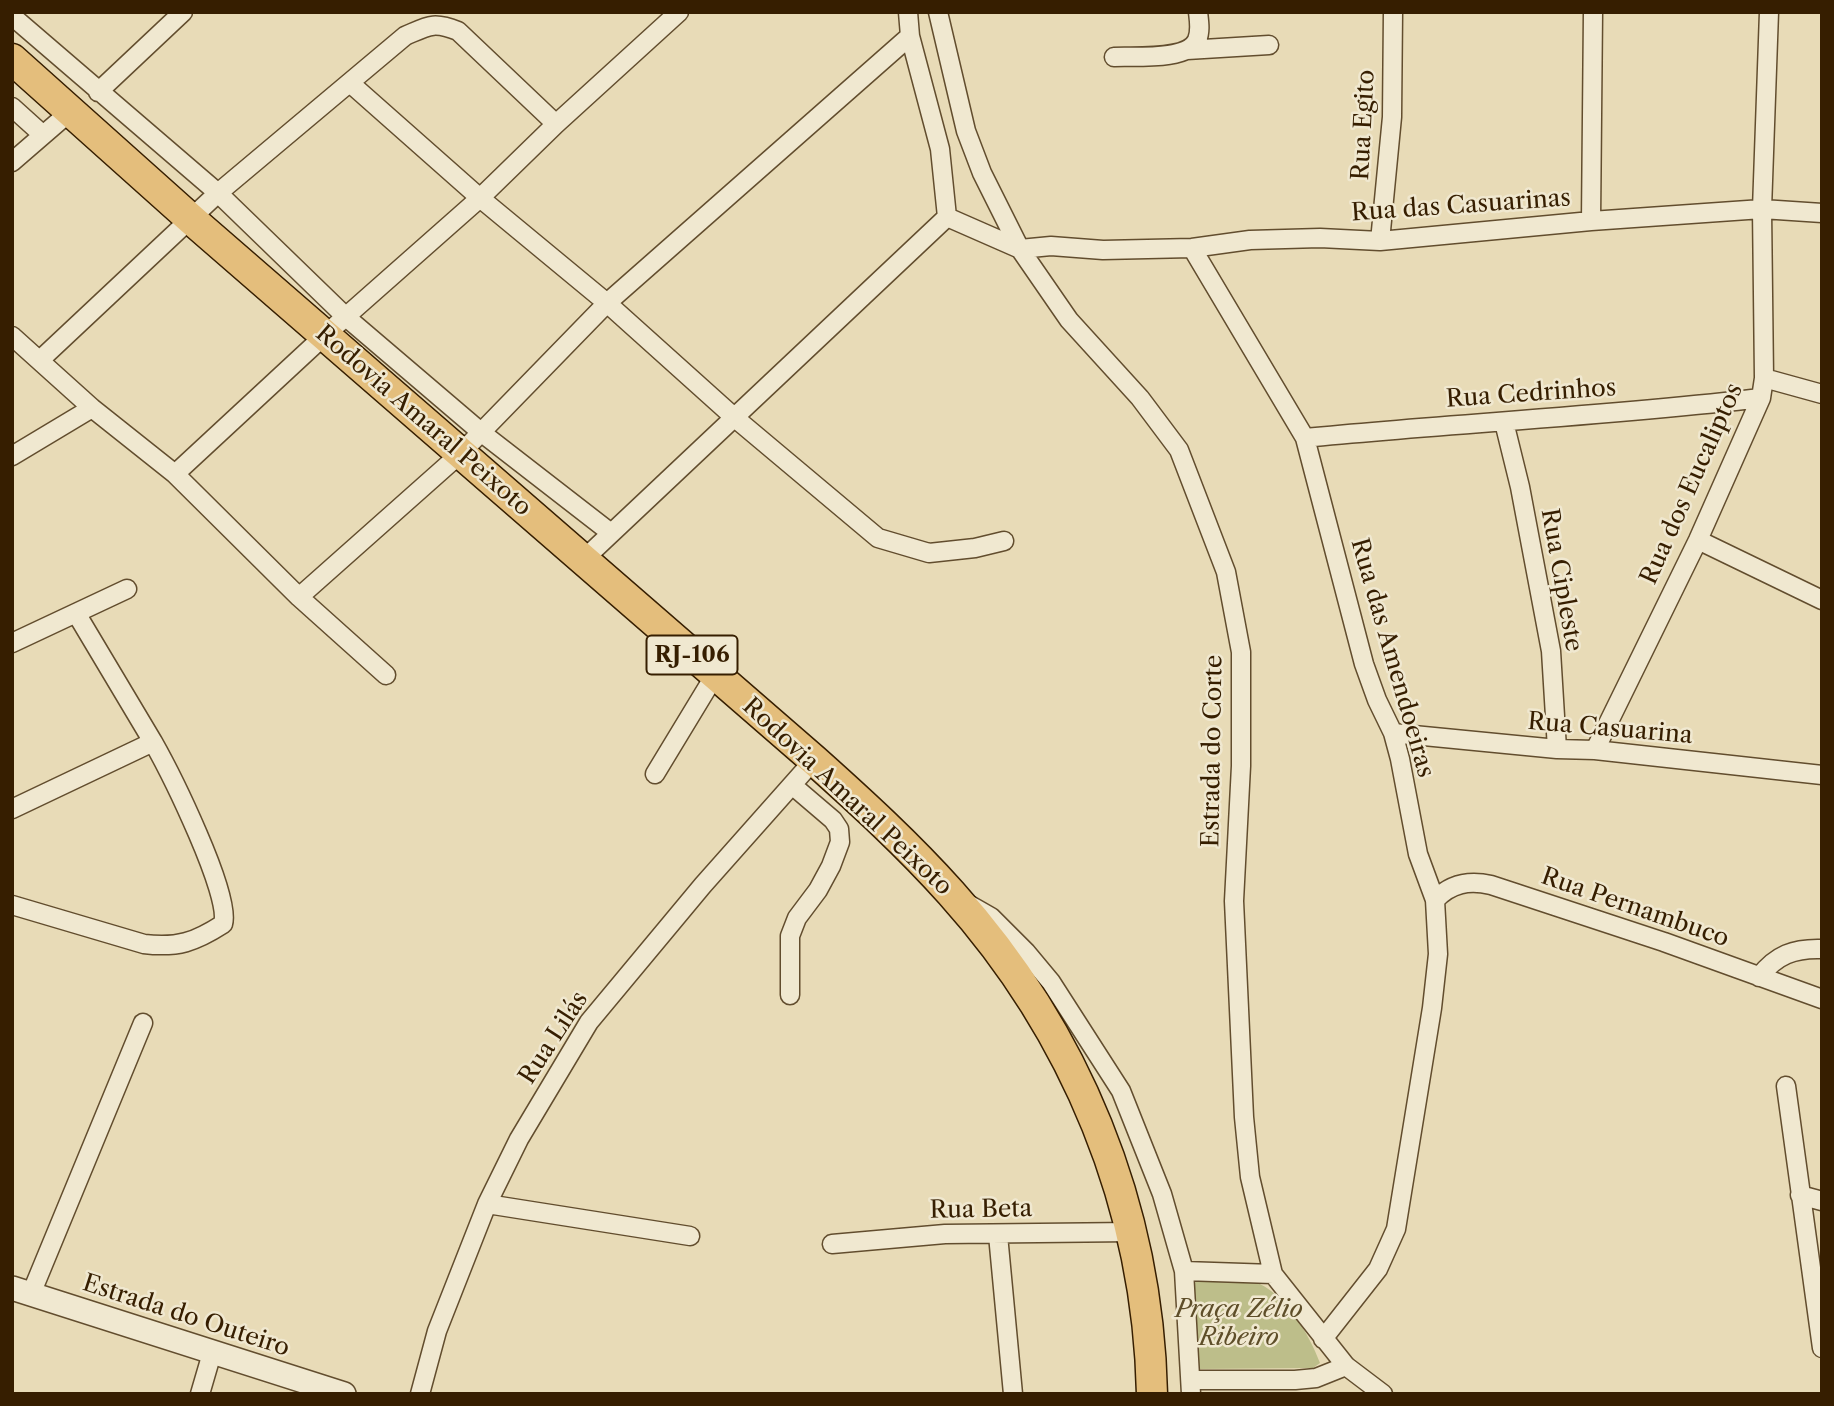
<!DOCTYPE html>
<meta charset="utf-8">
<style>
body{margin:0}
#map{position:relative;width:1834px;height:1406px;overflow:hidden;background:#e8dbb7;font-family:"Libre Caslon Text",serif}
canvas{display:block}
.frame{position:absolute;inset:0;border:14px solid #361e00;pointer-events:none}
</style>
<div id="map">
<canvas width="1834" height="1406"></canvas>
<div class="frame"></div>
</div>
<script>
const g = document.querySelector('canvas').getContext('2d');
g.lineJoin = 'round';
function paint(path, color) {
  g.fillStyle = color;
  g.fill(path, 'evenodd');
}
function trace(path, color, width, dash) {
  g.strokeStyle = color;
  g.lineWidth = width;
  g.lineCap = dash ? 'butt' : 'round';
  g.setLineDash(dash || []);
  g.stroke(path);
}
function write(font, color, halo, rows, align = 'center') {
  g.font = font + ' "Libre Caslon Text",serif';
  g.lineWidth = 5;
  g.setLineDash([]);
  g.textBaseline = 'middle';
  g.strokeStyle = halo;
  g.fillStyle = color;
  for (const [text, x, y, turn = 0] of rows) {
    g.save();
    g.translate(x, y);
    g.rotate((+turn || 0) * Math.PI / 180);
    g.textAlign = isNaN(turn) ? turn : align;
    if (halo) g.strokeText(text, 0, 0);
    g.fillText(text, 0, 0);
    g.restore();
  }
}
const green = new Path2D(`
 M1199,1277c15,1 41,-1 54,4 32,11 56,53 67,82l-7,5 -115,1 -7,-80z`);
const minor = new Path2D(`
 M938,12l28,119 16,42 38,76 31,-3 52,4 89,-2 58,-8 70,-2 60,3 211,-20 171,-12 60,4
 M12,16l206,177 128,124 136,116 129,100
 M1187,50l82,-5
 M1114,57c20,-1 74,4 83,-17 4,-9 2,-19 1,-28
 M350,83l130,115 127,105 128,115 143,120 51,15 46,-5 29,-7
 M98,92l85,-80
 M12,107l31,28
 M12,162l59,-51
 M947,217l73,32 49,71 71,78 39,52 47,122 15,80v114l-7,135 10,216 6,60 23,97 73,92 37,28
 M1591,221l2,-209
 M1380,241l12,-124 1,-105
 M1192,248l113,190 59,226 13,36 16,33 7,26 18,95 17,46 3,54 -6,54 -36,221 -18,40 -55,70
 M12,336l80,72 83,66 124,123 87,78
 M40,360l178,-167 187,-157c23,-10 28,-15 53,-5l98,93
 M1764,378l58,16
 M1504,422l16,65 31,164 6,98
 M1305,438c152,-15 304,-22 456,-40
 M12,456l80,-48
 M175,474l150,-139 155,-137 76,-74 123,-112
 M1698,540l124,60
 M583,560l364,-343 -7,-68 -30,-113 -2,-24
 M299,597l161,-143 147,-151 303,-267
 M76,613l77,129
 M12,643l115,-54
 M1393,733l164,16 38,1 227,25
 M1595,750l103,-210 63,-142 3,-20 -2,-169 7,-197
 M655,774l60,-99
 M12,809l141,-67c17,30 79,154 70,182 -28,18 -45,24 -79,20l-132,-39
 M1435,900c16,-17 34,-20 56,-15l173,57 158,57
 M970,905l21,12 35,35 25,30 70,109 41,103 22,77 7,123
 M1759,977c17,-22 35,-29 63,-28
 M790,995v-59l7,-18 21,-28 13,-24 9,-24 -1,-13 -6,-9 -41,-35
 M1786,1086l36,262
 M1800,1195l22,6
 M487,1204l203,32
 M998,1235l15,159
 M832,1244l113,-10 187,-2
 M1184,1271l89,3
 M31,1294l112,-271
 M1192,1380h103l21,-2 30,-12
 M200,1394l12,-41
 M420,1394l17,-63 50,-127 32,-65 70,-117 114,-137 111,-125`);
const tertiary = new Path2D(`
 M12,1288l332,106`);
const trunk = new Path2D(`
 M12,59l180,161 622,540c47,42 94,85 137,133 125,139 197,313 201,501`);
const shields = [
 [692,655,91]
];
const shieldNames = [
 ["RJ-106",692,655]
];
const streetNames = [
 ["Rua Egito",1364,125,-87],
 ["Rua das Casuarinas",1461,206,-4],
 ["Rua Cedrinhos",1531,394,-4],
 ["Rodovia Amaral Peixoto",423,421,41],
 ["Rua dos Eucaliptos",1692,484,-66],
 ["Rua Cipleste",1561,580,80],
 ["Rua das Amendoeiras",1392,658,74],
 ["Rua Casuarina",1610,729,5],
 ["Estrada do Corte",1213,751,-89],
 ["Rodovia Amaral Peixoto",847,797,43],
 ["Rua Pernambuco",1635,908,19],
 ["Rua Lilás",554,1038,-57],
 ["Rua Beta",981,1210,-1],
 ["Estrada do Outeiro",186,1316,18]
];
const parkNames = [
 ["Praça Zélio",1239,1310],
 ["Ribeiro",1239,1338]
];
paint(green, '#bdbe8a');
trace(minor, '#624d2e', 21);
trace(tertiary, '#624d2e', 26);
trace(trunk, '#361e00', 33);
trace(minor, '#f0e8d0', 18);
trace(tertiary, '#f0e8d0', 23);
trace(trunk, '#e4be7c', 30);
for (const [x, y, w] of shields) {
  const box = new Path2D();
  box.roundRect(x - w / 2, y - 19.5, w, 39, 5);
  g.fillStyle = '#f0e8d0';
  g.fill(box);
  trace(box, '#361e00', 2);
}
write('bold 23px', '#361e00', null, shieldNames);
write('24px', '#361e00', '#f0e8d0', streetNames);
write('italic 24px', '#5e4e29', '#f0e8d0', parkNames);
</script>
